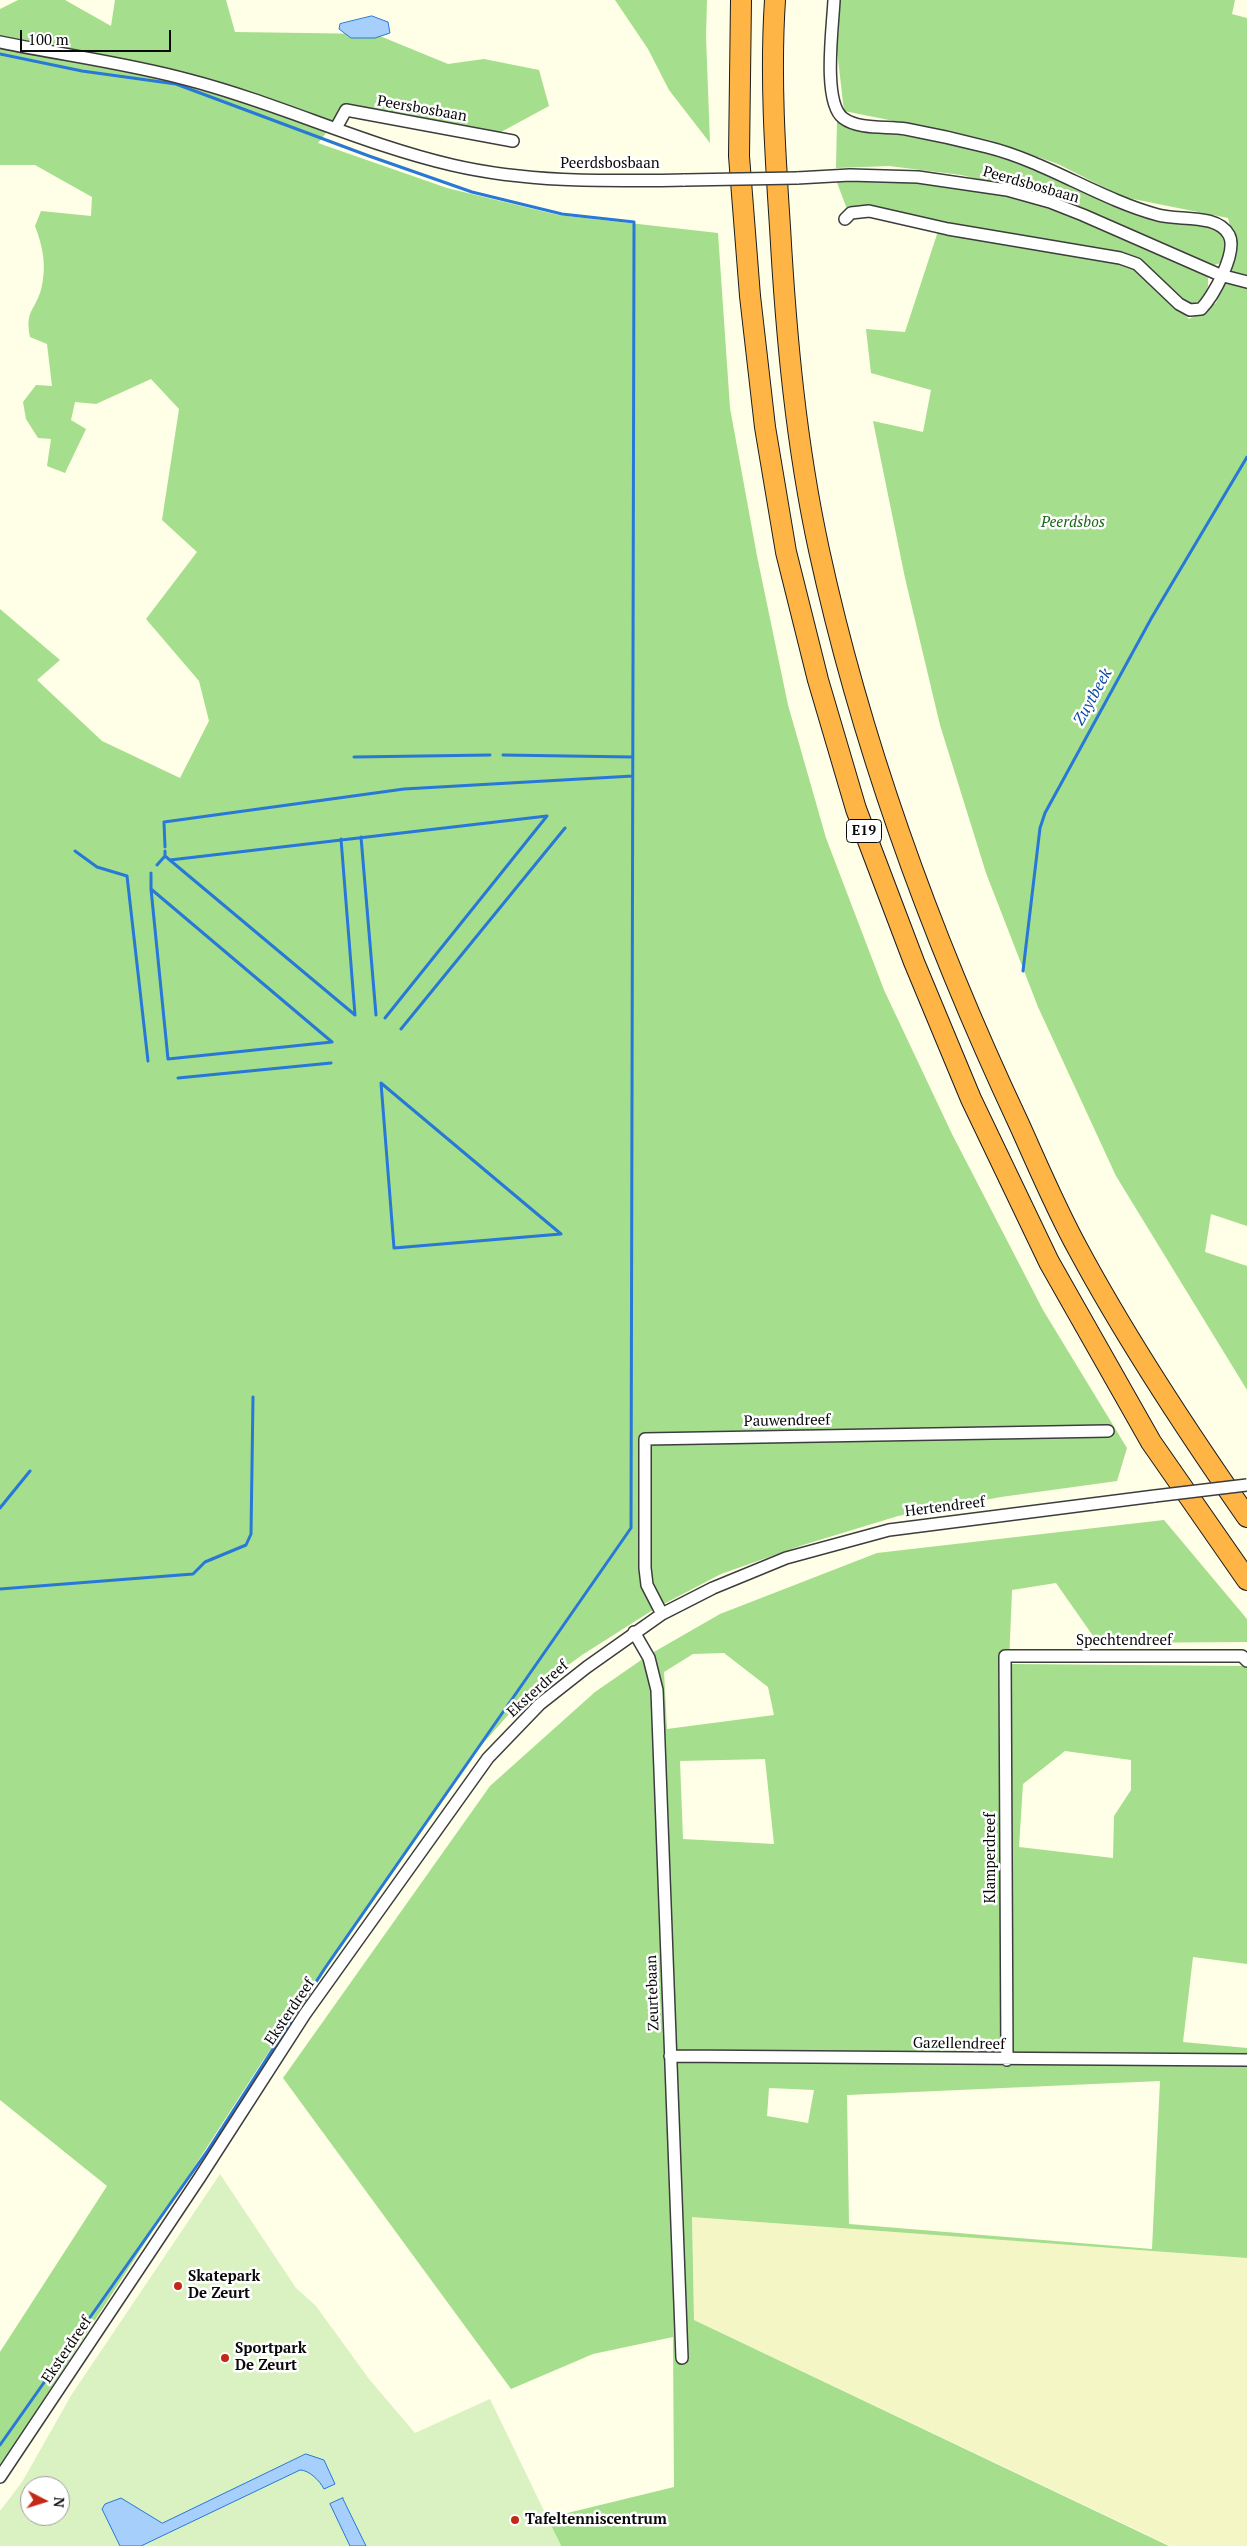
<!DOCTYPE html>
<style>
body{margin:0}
#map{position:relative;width:1247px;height:2546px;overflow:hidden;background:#fffee7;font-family:"PT Serif",serif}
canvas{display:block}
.north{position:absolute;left:20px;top:2476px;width:50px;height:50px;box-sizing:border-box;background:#fff;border:1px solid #9d9d9d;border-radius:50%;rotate:95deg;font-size:14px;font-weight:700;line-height:20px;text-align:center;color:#0a0a0a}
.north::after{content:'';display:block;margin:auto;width:18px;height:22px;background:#c42918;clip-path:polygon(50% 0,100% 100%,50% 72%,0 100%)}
.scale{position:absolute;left:20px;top:30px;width:151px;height:22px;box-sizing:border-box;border:2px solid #0a0a0a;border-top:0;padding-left:6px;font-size:15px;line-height:18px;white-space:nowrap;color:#0a0a0a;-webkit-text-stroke:4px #fff;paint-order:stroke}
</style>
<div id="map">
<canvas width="1247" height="2546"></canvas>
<div class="north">N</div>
<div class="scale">100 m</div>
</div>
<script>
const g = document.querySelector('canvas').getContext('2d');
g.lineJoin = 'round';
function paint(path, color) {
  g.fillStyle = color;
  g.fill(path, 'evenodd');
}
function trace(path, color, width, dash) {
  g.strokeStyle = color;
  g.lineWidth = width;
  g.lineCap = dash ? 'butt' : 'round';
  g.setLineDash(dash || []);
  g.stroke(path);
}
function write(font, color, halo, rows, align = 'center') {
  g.font = font + ' "PT Serif",serif';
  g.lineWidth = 5;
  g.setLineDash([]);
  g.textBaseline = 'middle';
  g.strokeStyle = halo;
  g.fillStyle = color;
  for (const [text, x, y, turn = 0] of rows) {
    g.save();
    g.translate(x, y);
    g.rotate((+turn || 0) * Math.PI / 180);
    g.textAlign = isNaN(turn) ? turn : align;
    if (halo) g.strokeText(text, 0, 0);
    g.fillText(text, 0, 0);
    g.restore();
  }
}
const farmland = new Path2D(`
 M692,2216l555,42v288h-76l-477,-226z`);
const forest = new Path2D(`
 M18,0h47l46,26 4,-26h111l9,32 140,2 73,30 36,-5 55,11 10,36 -48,26 -156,-23 -27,34 129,45 111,27 160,18 12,175 27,148 31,149 38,133 58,152 68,144 91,176 84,138 -10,33 -116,16 -103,19 -95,29 -82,29 -65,34 -74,47 -59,43 -44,50 -217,314 -262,405v-115l107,-166 -107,-86v-1491l60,51 -23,20 65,61 78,37 29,-57 -10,-40 -53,-62 51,-67 -35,-32 17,-111 -28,-30 -55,25 -21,-2 -4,18 15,9 -21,44 -18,-7 4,-27 -13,-1 -12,-19 -3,-17 13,-17 16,1 -5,-42 -17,-7c-5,-26 4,-25 11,-47 6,-24 2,-43 -6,-64l6,-15 50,5 1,-19 -57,-32h-35v-156z
 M615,0h92l-1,36 4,107 -41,-53 -21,-41z
 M837,0h398l-3,14 15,4v1208l-36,-12 -6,38 42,14v124l-131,-214 -78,-169 -52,-134 -46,-148 -35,-147 -32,-157 50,11 8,-42 -60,-17 -5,-44 39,3 36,-110 -72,-15 -22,2 -11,-29c66,1 132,3 195,23 61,18 118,47 176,72 5,13 -6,35 -22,26l-43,-40 -21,-8 68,66 27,-16 20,-52 -8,-33 -105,-21 -65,-33 -69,-24 -145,-29 -9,-78z
 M837,120l23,8 92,16 78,20 91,43 89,17 18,14 -4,24 -13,4 -98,-44 -78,-29 -74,-18 -72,-9 -53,2z
 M1164,1520l83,99v23l-149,1 -42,-60 -44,7 -3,74 238,2v298l-54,-7 -10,85 64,6v210l-555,-41 2,103 475,226h-608l-14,-28 127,-31 -1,-150 -80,17 -82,35 -228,-311 207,-292 105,-94 52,-36 73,-42 157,-61zM724,1653l44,34 6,28 -107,14 -3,-57 29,-18zM1065,1751l66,9v30l-17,26 -1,42 -94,-11 4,-63zM765,1759l9,85 -91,-5 -3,-78zM1160,2081l-8,168 -303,-25 -2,-129zM769,2088l45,2 -6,33 -41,-7z`);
const pitch = new Path2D(`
 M220,2174l76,114 20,18 53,73 46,54 75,-34 71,147h-561v-35l22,-29 50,-88zM30,2486h30v30h-30z`);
const water = new Path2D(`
 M372,16l16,6 2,11 -15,5h-24l-12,-9 1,-5z
 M306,2454l18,6 11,24 -11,5c-4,-8 -15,-19 -24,-19l-159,76h-21l-18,-37 3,-5 16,-6 41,25z
 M343,2498v1l23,47h-16l-20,-42z`);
const stream = new Path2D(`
 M0,54l82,17 94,13 193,72 103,36 90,22 72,8v8l-3,1298 -306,440 -117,182 -208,295
 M503,755l130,2
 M354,757l136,-2
 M361,837l15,178
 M165,847l-1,-25 240,-33 229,-13
 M75,851l22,16 30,9 21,185
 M165,851v5
 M170,860l377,-44
 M157,865l8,-9 190,159 -14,-176
 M151,889l181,153 -164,17 -17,-170v-16
 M1023,971l17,-143 5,-15 107,-196 95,-160
 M385,1018l162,-202
 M401,1029l164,-201
 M178,1078l153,-15
 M381,1083l180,151 -167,14z
 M0,1508l30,-37
 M0,1589l193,-15 12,-12 41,-17 5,-11 2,-137`);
const minor = new Path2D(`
 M834,0c-1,25 -12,102 9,118 16,12 43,8 63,11 27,5 54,11 81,18 60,15 112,52 171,68 21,6 59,-2 71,20 9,17 -16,62 -28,74l-11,1 -11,-6 -42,-40 -17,-6 -172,-29 -79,-18 -18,2 -6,6
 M0,42c63,13 127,21 189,38 89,23 173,64 263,85 77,18 155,16 233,15
 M336,128l10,-18 167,31
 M797,178l53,-3 68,2 89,13 43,12 33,13 137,60 27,7
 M662,1614l-15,-29 -2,-17v-129l463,-8
 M634,1632l15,26 8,32 25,668
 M670,2056l577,4
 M1007,2060l-2,-404h237l5,5
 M0,2477l200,-300 105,-163 183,-256 52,-54 47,-37 75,-53 51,-26 73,-30 103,-28 266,-34`);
const motorway = new Path2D(`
 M741,0l-2,156 11,140 15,131 21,125 32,128 38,129 58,153 57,137 78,163 102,180 96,138
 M775,0c-5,75 0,152 5,227 6,108 16,217 39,323 43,198 114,391 200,574 19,42 37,85 59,125 50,93 109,182 169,268`);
const minorBridge = new Path2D(`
 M685,180l112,-2
 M1155,1496l92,-11`);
const markers = [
 [178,2286,5,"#c42918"],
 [225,2358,5,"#c42918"],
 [515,2520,5,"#c42918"]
];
const shields = [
 [864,831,35]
];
const shieldNames = [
 ["E19",864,831]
];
const streetNames = [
 ["Peersbosbaan",422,109,10],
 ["Peerdsbosbaan",610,164],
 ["Peerdsbosbaan",1031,185,16],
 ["Pauwendreef",787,1421,-1],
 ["Hertendreef",945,1507,-7],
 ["Spechtendreef",1124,1641],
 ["Eksterdreef",538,1689,-42],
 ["Klamperdreef",991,1858,-90],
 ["Zeurtebaan",653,1993,-92],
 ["Eksterdreef",290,2012,-56],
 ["Gazellendreef",959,2044,1],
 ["Eksterdreef",67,2350,-56]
];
const parkNames = [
 ["Peerdsbos",1073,523]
];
const poiNames = [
 ["Skatepark",188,2277],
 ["De Zeurt",188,2294],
 ["Sportpark",235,2349],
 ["De Zeurt",235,2366],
 ["Tafeltenniscentrum",525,2520]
];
const waterNames = [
 ["Zuytbeek",1093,697,-61]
];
paint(farmland, '#f4f7c5');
paint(forest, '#a5de8c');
paint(pitch, '#daf2c1');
paint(water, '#a7cffb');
trace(water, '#2878d8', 1);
trace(stream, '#2878d8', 3);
trace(minor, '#3d3d3d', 14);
trace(motorway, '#1b1b1b', 22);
trace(minor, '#fff', 11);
trace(motorway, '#ffb545', 20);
trace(minorBridge, '#3d3d3d', 14, []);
trace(minorBridge, '#fff', 11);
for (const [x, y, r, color] of markers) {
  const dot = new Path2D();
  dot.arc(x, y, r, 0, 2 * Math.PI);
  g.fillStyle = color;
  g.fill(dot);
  trace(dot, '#fff', 2);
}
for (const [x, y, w] of shields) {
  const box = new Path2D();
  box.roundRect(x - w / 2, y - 11.5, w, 23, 4);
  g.fillStyle = '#fff';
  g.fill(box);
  trace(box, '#0a0a0a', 1);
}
write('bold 14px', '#0a0a0a', null, shieldNames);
write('15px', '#0a0a0a', '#fff', streetNames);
write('italic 15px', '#1b6617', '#fff', parkNames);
write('bold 15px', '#0a0a0a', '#fff', poiNames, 'left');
write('italic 16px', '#0b4ba4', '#fff', waterNames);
</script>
